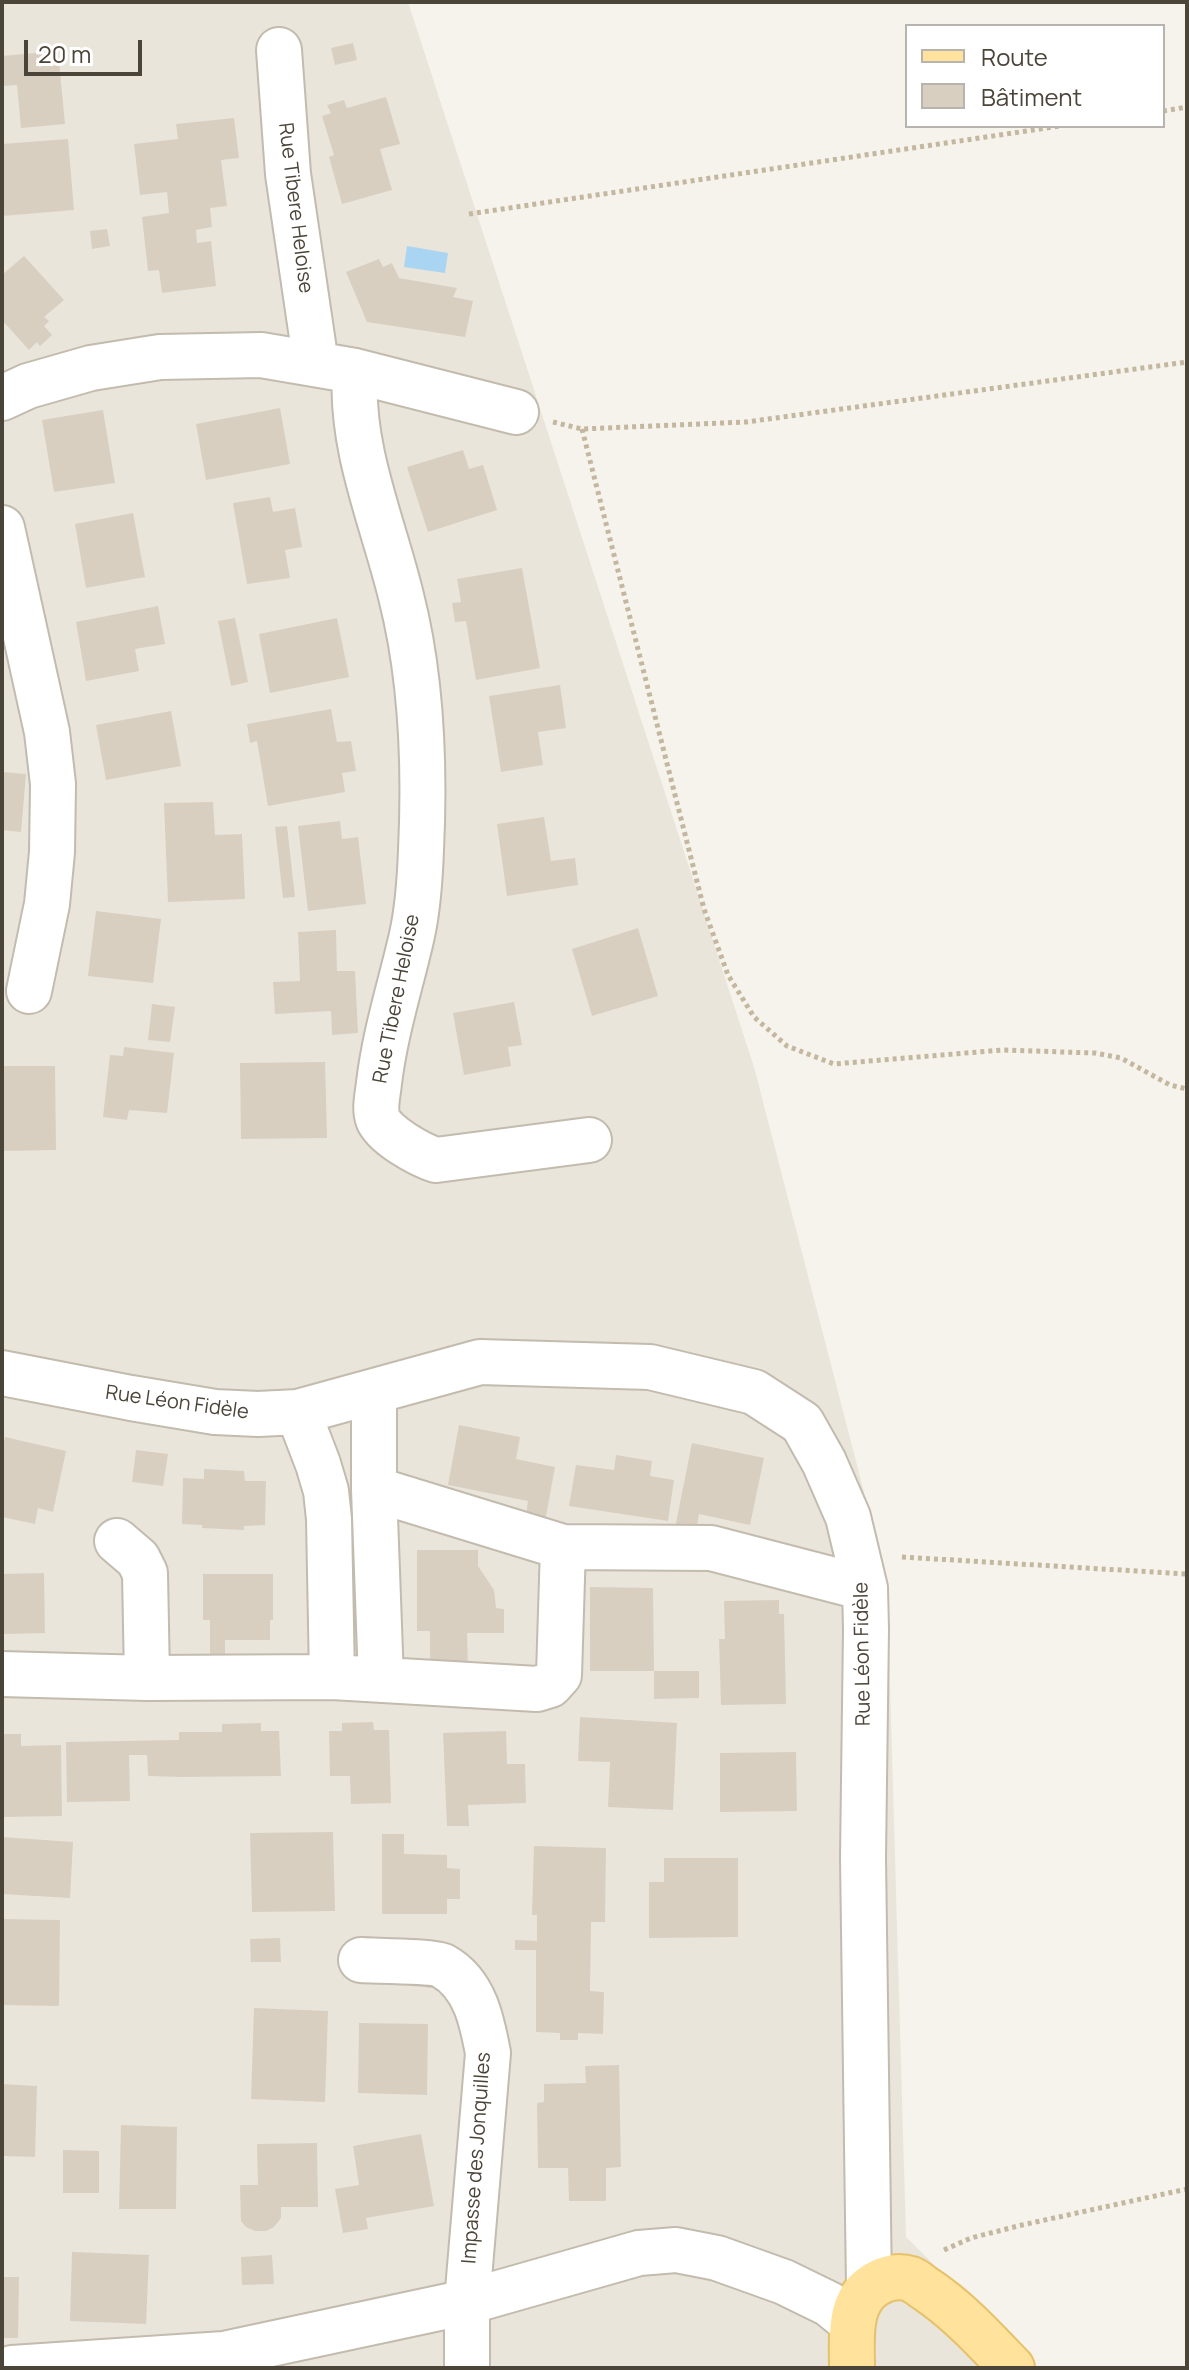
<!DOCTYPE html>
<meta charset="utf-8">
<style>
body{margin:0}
#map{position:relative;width:1189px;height:2370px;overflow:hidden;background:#f6f3ec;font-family:Manrope,sans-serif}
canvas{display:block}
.frame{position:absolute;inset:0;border:4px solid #4b4439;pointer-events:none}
.legend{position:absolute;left:905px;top:24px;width:260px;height:104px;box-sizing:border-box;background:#fff;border:2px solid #b7b4b0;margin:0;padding:10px 14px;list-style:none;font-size:24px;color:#4b4439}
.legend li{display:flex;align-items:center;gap:16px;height:40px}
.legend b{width:40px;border:2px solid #b7b4b0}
.scale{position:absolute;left:24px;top:40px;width:118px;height:36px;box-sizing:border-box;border:4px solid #4b4439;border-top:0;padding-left:10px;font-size:24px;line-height:28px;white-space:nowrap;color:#4b4439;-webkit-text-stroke:6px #fff;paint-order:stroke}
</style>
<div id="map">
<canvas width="1189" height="2370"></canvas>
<div class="frame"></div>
<ul class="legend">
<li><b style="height:10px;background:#ffe39c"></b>Route</li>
<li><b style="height:22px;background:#d8cfc1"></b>Bâtiment</li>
</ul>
<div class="scale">20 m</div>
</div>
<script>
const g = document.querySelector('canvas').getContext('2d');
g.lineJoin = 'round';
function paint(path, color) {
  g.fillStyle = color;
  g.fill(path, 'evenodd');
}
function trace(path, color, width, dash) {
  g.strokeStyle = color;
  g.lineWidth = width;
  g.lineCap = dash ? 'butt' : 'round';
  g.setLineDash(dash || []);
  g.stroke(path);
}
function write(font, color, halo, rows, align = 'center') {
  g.font = font + ' Manrope,sans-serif';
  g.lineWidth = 6;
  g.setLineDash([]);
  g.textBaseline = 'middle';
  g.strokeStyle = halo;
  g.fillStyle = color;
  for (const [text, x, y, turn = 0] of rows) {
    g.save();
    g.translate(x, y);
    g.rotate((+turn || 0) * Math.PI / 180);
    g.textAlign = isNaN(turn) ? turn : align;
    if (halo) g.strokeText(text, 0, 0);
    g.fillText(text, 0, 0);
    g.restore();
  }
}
const residential = new Path2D(`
 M2,2h406l346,1065 133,514 19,656 132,131h-1036z`);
const water = new Path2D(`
 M407,246l41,7 -3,20 -41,-6z`);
const building = new Path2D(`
 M353,43l4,17 -22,5 -4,-17z
 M58,51l7,73 -44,4 -4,-43 -13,1 -2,-30z
 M386,97l14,47 -20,5 12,41 -50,14 -13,-47 5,-2 -12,-39 9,-3 -4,-8 17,-5 3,8z
 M234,118l5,40 -18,2 6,46 -17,2 2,19 -16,3 1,13 14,-2 5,45 -54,7 -3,-23 -11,1 -6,-54 27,-4 -2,-21 -27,3 -6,-51 44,-5 -2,-15z
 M68,139l6,71 -72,6v-72z
 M107,229l3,17 -18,3 -2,-18z
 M24,256l40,44 -20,17 5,4 -5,5 8,9 -12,11 -3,-4 -8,8 -27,-30v-45z
 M379,259l4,8 9,-4 7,15 58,10 -4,9 20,4 -8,36 -98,-15 -21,-50z
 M280,408l10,56 -84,16 -10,-56z
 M103,410l12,73 -61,9 -12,-72z
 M463,450l6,19 14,-4 14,45 -69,22 -21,-65z
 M270,497l3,15 22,-4 7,39 -17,3 5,28 -43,6 -14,-81z
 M133,513l12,64 -59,11 -11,-64z
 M522,568l18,100 -64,12 -10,-59 -11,1 -3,-19 9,-1 -4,-23z
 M158,606l7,38 -30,5 4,22 -53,10 -10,-59z
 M235,618l13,64 -17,4 -13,-65z
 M337,618l12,59 -79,16 -11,-59z
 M560,685l6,43 -28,4 5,33 -42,7 -12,-76z
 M331,709l6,33 14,-1 5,30 -14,2 3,19 -77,14 -11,-65 -7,2 -3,-19z
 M171,711l10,55 -75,14 -10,-55z
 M2,772l24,2 -5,58 -19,-2z
 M213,802l2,33 27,-1 3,65 -77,3 -4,-99z
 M544,817l7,44 24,-3 3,27 -71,11 -10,-72z
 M340,821l2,18 16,-2 8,67 -58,7 -10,-85z
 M287,826l8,71 -12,1 -8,-71z
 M96,911l65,8 -8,64 -65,-7z
 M638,928l20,68 -66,20 -20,-67z
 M336,930l1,41h18l3,62 -26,2 -1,-24 -56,3 -2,-32 27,-1 -2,-49z
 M514,1002l8,43 -14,2 3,19 -47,9 -11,-62z
 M152,1004l23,3 -5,35 -22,-2z
 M124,1047l50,6 -7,60 -38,-3 -2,10 -24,-3 7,-62 13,1z
 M325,1062l2,76 -86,1 -1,-76z
 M2,1066h53l1,84 -54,1z
 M459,1425l61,12 -4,22 39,8 -11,60 -19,-4 3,-22 -80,-16z
 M5,1437l61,14 -13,61 -15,-4 -3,16 -33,-7v-65z
 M692,1443l72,15 -14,67 -51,-11 -4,23 -21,-4z
 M136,1450l32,4 -5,32 -31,-4z
 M616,1455l36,6 -2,15 24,4 -6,41 -99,-15 7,-41 38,5z
 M204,1469l40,2 1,10h21l-1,44 -21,1v4l-42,-2v-3l-20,-1 1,-46 21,1z
 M417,1550h61v16l16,24 2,18 8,1v24h-37l1,34 -38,-1v-35h-13z
 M44,1573l1,60 -41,1 -2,-60z
 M203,1574h70v46h-3v20h-45v18h-15v-38h-7z
 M590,1587l63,1 1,83h-64z
 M779,1600v14h5l2,90 -65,1 -2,-66h6l-1,-38z
 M654,1671h45v27l-45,1z
 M580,1717l97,6 -4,87 -65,-3 2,-45 -32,-1z
 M373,1722l1,8h15l2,73 -40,1 -1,-28h-20l-1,-45h13v-8z
 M261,1723v8h18l2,45 -101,1 -32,-1 -1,-21h-18l1,46 -63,1 -1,-60 113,-2v-8h43v-8z
 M506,1731l1,33h18l1,39 -58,2 1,21h-22l-4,-93z
 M2,1734h19v12l40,-1 1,71 -60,1z
 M796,1752l1,59 -77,1v-59z
 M333,1832l2,79 -83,1 -2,-79z
 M382,1834h22v20l43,1v13l13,1v30h-13v15h-65z
 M2,1837l71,5 -3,56 -68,-4z
 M534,1846l72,2 -1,74h-14l-1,69 14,1 -1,42 -25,-1v7h-18v-7l-24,-1v-82h-21v-10l22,1v-26h-5z
 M664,1858h74v79l-89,1v-56h15z
 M2,1919l58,1 -1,86 -57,-1z
 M280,1938l1,24h-30l-1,-23z
 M254,2008l74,3 -3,91 -74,-3z
 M359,2023l69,1 -1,71 -69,-2z
 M619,2065l2,102 -15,1v33h-37l-1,-33h-30l-1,-65 7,-1v-18l42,-1 -1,-17z
 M2,2084l35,2 -2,71 -33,-1z
 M121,2125l56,2 -1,82h-57z
 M421,2134l13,72 -68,12 2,11 -25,4 -8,-44 24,-4 -6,-39z
 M317,2143l1,64h-37v11l-7,9 -8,4h-11l-9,-4 -5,-6 -1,-36h18l-1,-41z
 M63,2150l36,1v42h-36z
 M72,2252l77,3 -3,69 -76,-3z
 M272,2255l2,29 -32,1 -1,-28z
 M2,2277h17l-1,61h-16z`);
const path = new Path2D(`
 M1163,111l24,-4
 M469,214l591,-88
 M553,422l29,7 164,-7 441,-60
 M582,429l122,480 24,66 26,42 33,29 47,18 168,-14 93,3 26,5 49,27 17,4
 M902,1557l285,17
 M944,2250l27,-12 51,-13 165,-36`);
const minor = new Path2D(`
 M279,50l9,124 28,190
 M355,371c-5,78 28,151 46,225 21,82 24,170 20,254 -1,27 -3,58 -9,85 -11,49 -27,97 -33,148 -1,11 -5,25 -1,36 6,16 42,36 58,41l153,-20
 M2,398l26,-12 63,-18 69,-11 101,-2 94,16 161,41
 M2,528l45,204 6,52 -1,68 -5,52 -18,87
 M2,1373l129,25 84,14 43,2 40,-2 182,-50 170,5 104,25 48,31 22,39 24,55 17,71 1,41 -3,229 6,430
 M374,1392v97l7,191
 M374,1489l189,58 148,1 154,40
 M117,1541l21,18 7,14 2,105
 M2,1674l145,4 185,-1 -3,-158 -3,-28 -8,-27 -20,-52
 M332,1677l205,12 13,-4 9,-10 4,-128
 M361,1960c15,1 73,1 82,6 32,18 39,55 45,87l-21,249v66
 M12,2368l212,-14 243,-52 172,-49 37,-3 41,8 67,24 45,22 22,18`);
const major = new Path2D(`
 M852,2368c0,-29 -5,-67 24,-84 10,-6 22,-9 35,-5 5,2 10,7 15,10 33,22 59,51 86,79`);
const streetNames = [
 ["Rue Tibere Heloise",295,208,83],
 ["Rue Tibere Heloise",397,999,-79],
 ["Rue Léon Fidèle",177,1403,8],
 ["Rue Léon Fidèle",863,1654,-91],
 ["Impasse des Jonquilles",477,2158,-86]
];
paint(residential, '#eae5da');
paint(water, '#a9d4f2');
paint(building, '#d8cfc1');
trace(minor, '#c2bbae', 48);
trace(major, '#e6c16a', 48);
trace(path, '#c4b79f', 5, [4, 4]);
trace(minor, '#fff', 44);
trace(major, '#ffe39c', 44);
write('20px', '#4b4439', '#fff', streetNames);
</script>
